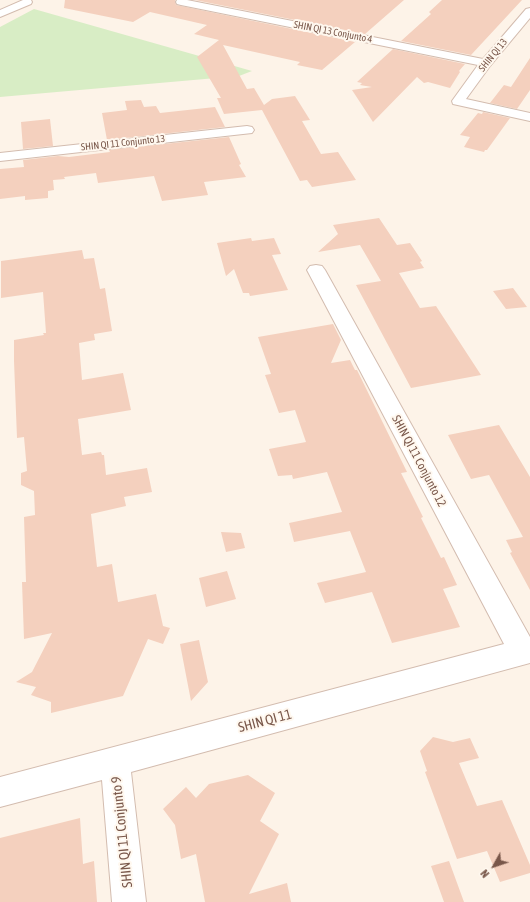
<!DOCTYPE html>
<style>
body{margin:0}
#map{position:relative;width:530px;height:902px;overflow:hidden;background:#fdf3e8;font-family:"Asap Condensed",sans-serif}
canvas{display:block}
.north{position:absolute;left:474px;top:846px;width:40px;height:40px;-webkit-text-stroke:3px #fff8ef;paint-order:stroke;rotate:230deg;font-size:11px;font-weight:700;line-height:16px;text-align:center;color:#79574a}
.north::after{content:'';display:block;margin:auto;width:14px;height:18px;background:#79574a;clip-path:polygon(50% 0,100% 100%,50% 72%,0 100%)}
</style>
<div id="map">
<canvas width="530" height="902"></canvas>
<div class="north">N</div>
</div>
<script>
const g = document.querySelector('canvas').getContext('2d');
g.lineJoin = 'round';
function paint(path, color) {
  g.fillStyle = color;
  g.fill(path, 'evenodd');
}
function trace(path, color, width, dash) {
  g.strokeStyle = color;
  g.lineWidth = width;
  g.lineCap = dash ? 'butt' : 'round';
  g.setLineDash(dash || []);
  g.stroke(path);
}
function write(font, color, halo, rows, align = 'center') {
  g.font = font + ' "Asap Condensed",sans-serif';
  g.lineWidth = 4;
  g.setLineDash([]);
  g.textBaseline = 'middle';
  g.strokeStyle = halo;
  g.fillStyle = color;
  for (const [text, x, y, turn = 0] of rows) {
    g.save();
    g.translate(x, y);
    g.rotate((+turn || 0) * Math.PI / 180);
    g.textAlign = isNaN(turn) ? turn : align;
    if (halo) g.strokeText(text, 0, 0);
    g.fillText(text, 0, 0);
    g.restore();
  }
}
const green = new Path2D(`
 M34,9l218,62 -13,5 -239,21v-70z`);
const building = new Path2D(`
 M65,0h110l1,5 5,1 174,36 -33,28 -25,-5 3,-3 -77,-17 24,44 7,-1 10,17 8,-6 23,-3 15,24 -8,1 19,33 17,-2 18,28 -44,7 -5,-7 -7,1 -38,-71 -38,4 -7,-16h4l-24,-41 22,-17 -25,-6 13,-9 -57,-13 -17,10 -69,-14z
 M195,0h209l-39,34z
 M442,0h80l-51,55 -70,-14 30,-27 -2,-2z
 M393,49l72,15 -6,7 1,1 -10,16 -22,-6 -4,1 -7,-6 -44,45 -21,-32 20,-3 -12,-2 2,-2 -5,-1z
 M530,58v32l-13,19 -27,-6 14,-18 7,2z
 M141,100l3,7 12,-1 4,7 55,-6 10,20 -118,13 -5,-27 25,-3 -2,-9z
 M483,112l27,6 -23,32h-2l-1,2 -20,-5 6,-10 -10,-2 18,-22 4,1z
 M50,119l3,27 -30,3 -2,-27z
 M229,137l12,27 -2,1 7,12 -42,5 4,13 -46,6 -8,-25 -56,7 -2,-10 -32,4 1,2 -12,1 1,10 -6,1v7l-23,2v-4l-25,3v-30l24,-2 -1,-7 35,-4 11,1 41,-5 -1,-2z
 M379,218l18,27 13,-2 12,18 -2,1 4,6 -25,5 21,35 16,-2 45,69 -70,13 -55,-103 25,-4 -21,-36 -42,7 20,-18 -5,-9z
 M251,238l1,3 22,-3 7,16 -9,1 16,35 -38,6 -1,-3h-6l-9,-24 -8,7 -9,-33z
 M82,250l2,9 10,-1 6,31 5,-1 7,43 -18,3 1,6 -16,3 3,37 41,-7 8,37 -53,9 4,36 19,-3 1,3h2l2,20 41,-7 5,24 -28,5 2,9 -35,8 6,53 15,-3 6,38 38,-8 7,32 7,2 -7,16 -15,-5 -25,57 -72,17v-11l-20,-7 5,-8 -20,-5 16,-10 20,-39 -28,6 -2,-57h4l-2,-65 11,-2 -1,-24 -13,-6v-12l6,-2 -3,-34 -7,1 -3,-77v-21l30,-5 -1,-2h3l-3,-41 -42,6v-37z
 M513,288l14,19 -21,2 -13,-18z
 M333,324l8,16 -10,23 19,-3 5,10h2l50,102 -6,1 22,44 -2,1 20,40 3,-1 13,28 -14,4 17,38 -68,16 -20,-51 -47,11 -8,-20 49,-11 -16,-41 -56,11 -5,-19 53,-11 -15,-40 -34,7 -1,-4 -14,1 -9,-27 37,-7 -11,-32 -16,3 -14,-38 6,-1 -13,-37z
 M499,425l31,52v113l-20,-37 2,-1 -6,-12 17,-3 -34,-62 -18,4 -23,-44z
 M221,532l20,1 4,15 -19,4z
 M227,571l9,28 -30,8 -7,-29z
 M199,640l9,42 -17,19 -11,-57z
 M433,737l20,5 17,-4 9,20 -20,5 18,43 25,-6 28,65v8l-30,9 -13,-31 -30,8 -32,-87 2,-1 -7,-20z
 M248,775l27,18 -15,28 19,13 -30,60 38,-11 4,19h-86l-9,-48 -15,5 -6,-34 -12,-16 23,-22 10,11 13,-14z
 M80,818l3,46 11,-3 3,41h-97v-64z
 M449,861l15,41h-20l-13,-36z`);
const minor = new Path2D(`
 M23,0h8l1,2 -1,2 -31,13v-7z
 M177,0h10l296,59 43,-50 4,-1v10l-40,48 -24,33 64,14v8l-77,-17 -1,-3 26,-36 -297,-60 -4,-1 -1,-2z
 M247,126l5,1 2,3 -2,3 -252,28v-8z
 M316,265l6,1 3,4 205,367v26l-399,109 15,130h-34l-10,-122 -102,27v-30l504,-133 -197,-374 3,-4z`);
const farStreetnames = [
 ["SHIN QI 13 Conjunto 4",333,32,11],
 ["SHIN QI 13",493,55,-51],
 ["SHIN QI 11 Conjunto 13",123,143,-6]
];
const streetNames = [
 ["SHIN QI 11 Conjunto 12",419,461,62]
];
const nearStreetnames = [
 ["SHIN QI 11",265,721,-15],
 ["SHIN QI 11 Conjunto 9",122,832,-96]
];
paint(green, '#d8edc5');
paint(building, '#f4d0be');
trace(minor, '#d3bcaf', 2);
paint(minor, '#fff');
write('10px', '#79574a', '#fff8ef', farStreetnames);
write('12px', '#79574a', '#fff8ef', streetNames);
write('14px', '#79574a', '#fff8ef', nearStreetnames);
</script>
